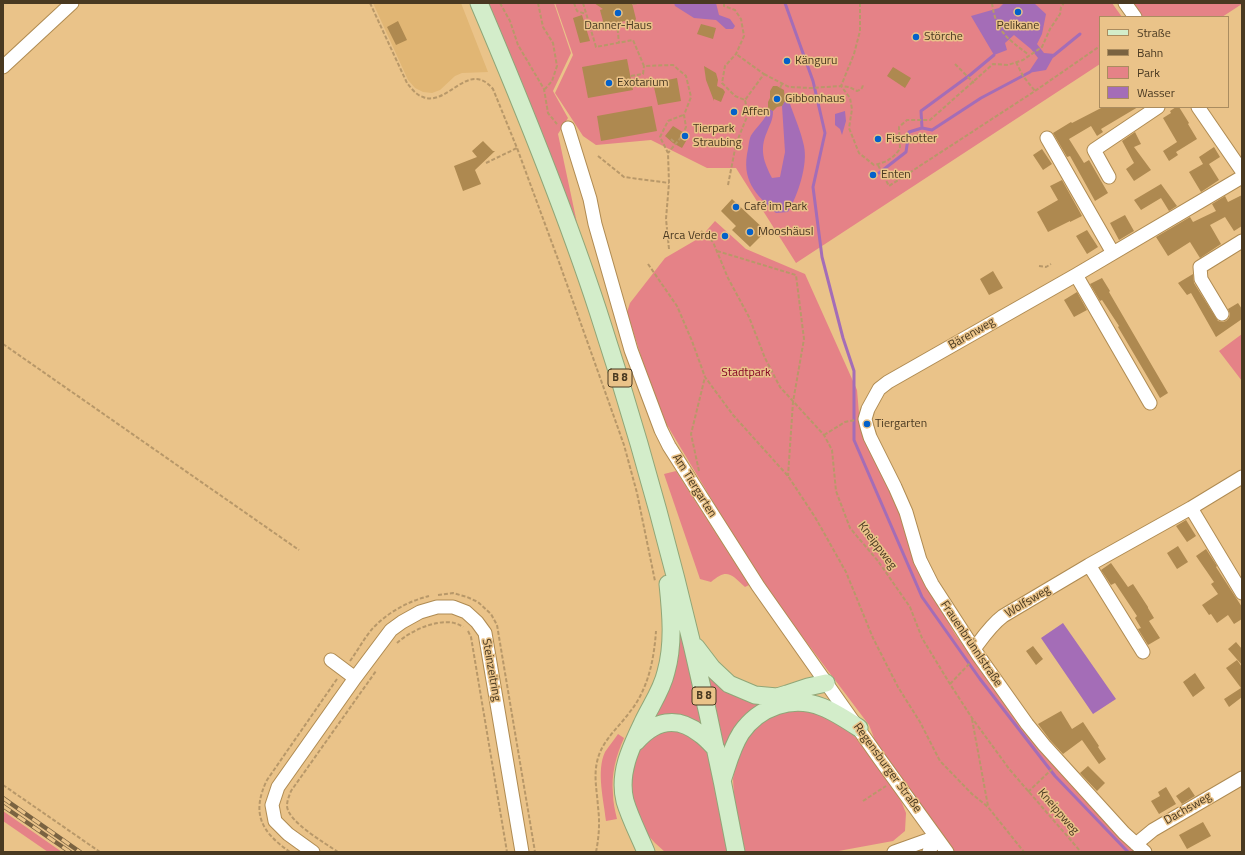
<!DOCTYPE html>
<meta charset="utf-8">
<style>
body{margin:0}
#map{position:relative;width:1245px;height:855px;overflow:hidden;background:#eac389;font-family:"Titillium Web",sans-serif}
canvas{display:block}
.frame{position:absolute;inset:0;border:4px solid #493921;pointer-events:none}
.legend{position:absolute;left:1099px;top:16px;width:130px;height:92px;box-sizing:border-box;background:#eac389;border:1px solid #aa8c5f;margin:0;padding:5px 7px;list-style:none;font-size:12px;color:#493921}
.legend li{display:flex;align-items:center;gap:8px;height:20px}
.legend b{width:20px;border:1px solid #aa8c5f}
</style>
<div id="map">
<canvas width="1245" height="855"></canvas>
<div class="frame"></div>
<ul class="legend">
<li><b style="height:5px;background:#d3edca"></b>Straße</li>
<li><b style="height:5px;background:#7a6341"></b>Bahn</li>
<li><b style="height:11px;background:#e58287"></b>Park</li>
<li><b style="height:11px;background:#a46db7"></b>Wasser</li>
</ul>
</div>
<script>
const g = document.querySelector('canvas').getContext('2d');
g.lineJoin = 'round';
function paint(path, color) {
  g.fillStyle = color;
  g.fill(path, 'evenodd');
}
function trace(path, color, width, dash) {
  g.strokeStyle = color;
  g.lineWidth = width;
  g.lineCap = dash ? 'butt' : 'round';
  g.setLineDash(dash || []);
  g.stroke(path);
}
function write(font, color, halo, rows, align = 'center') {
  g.font = font + ' "Titillium Web",sans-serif';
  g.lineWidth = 3;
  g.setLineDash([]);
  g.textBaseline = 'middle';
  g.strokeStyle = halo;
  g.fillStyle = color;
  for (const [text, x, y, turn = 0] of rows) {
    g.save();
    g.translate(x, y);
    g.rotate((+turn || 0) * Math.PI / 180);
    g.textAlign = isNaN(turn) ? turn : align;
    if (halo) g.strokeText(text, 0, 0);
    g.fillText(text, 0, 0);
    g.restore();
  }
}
const built = new Path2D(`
 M373,3h88l27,69 -26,1 -7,3 -15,14 -8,3 -9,-1 -8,-4 -7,-8z`);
const green = new Path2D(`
 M488,3h66l17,50 -18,38 15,27 -10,16 19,89 -30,-77z
 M555,3h557l10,14h-22v47l-304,199 -60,-95h-29l-56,-28 -55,5 -13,-9 -28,-43 18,-38z
 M1133,3h109v1l-20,13h-79z
 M715,221l31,28 59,25 52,116 3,35 30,63 32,89 33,57 44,61 139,157h-183l-79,-109 -7,-18 -74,-98 -38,-52 -99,-165 -31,-98 3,-9 35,-45 36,-21z
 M1242,334v47l-23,-30z
 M676,471l73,114 -4,2c-14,-13 -18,-19 -34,-5l-11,-3 -36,-105z
 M678,629l3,2 22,95 -51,-8z
 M709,677l6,5 49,21 -30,31 -11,16 -16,-72z
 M810,709l37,20 9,9 39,53 7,12 4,10 -1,18 -12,10 -60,11h-88l-11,-56 -1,-17 2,-16 5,-16 17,-24 25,-13z
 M685,730l22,19 4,11 18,92h-64l-10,-9 -10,-11 -16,-38 5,-39 20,-23z
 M618,734l6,4c-8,18 -13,36 -11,56 0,8 2,17 4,25l-11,2c-2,-20 -10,-50 -1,-69 4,-6 9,-12 13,-18z
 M3,811l59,41h-14l-45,-31z`);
const water = new Path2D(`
 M674,3h42l3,12 11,4 5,7 -2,3h-7l-10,-9 -22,-2 -19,-12z
 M1004,3h30l12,11 -4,20 -5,10 7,9 11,1 -9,16 -18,3 10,-15 -7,-9 -17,-14 -9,8 2,7 -13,5 -23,-39 28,-8z
 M785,101h4c5,15 12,30 15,45 4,19 -6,49 -16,66l-12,1c-21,-19 -35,-33 -28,-64 1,-5 1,-11 4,-15 6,-9 15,-15 16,-26l5,3c0,9 -3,13 -6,21 -8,18 -3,30 5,46l8,-1 5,-25 -3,-46z
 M845,111l1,10 -4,14 -2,-6 -5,-4v-11z
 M1063,623l53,76 -23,15 -52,-76z`);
const stream = new Path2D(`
 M785,3l28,78 12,52 -12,54 9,70 21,81 11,33v69l68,157 58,82 75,97 73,76
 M1053,56l27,-22
 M922,128l-1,-17 49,-36 24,-20
 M879,173l27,-21 3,-20 13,-4 10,2 49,-32 49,-26`);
const building = new Path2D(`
 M594,3h38l4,16 -4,7 -7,-5 -15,4 -4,6 -7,-4 4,-6 -3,-11 3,-1z
 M582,15l8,26 -10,2 -7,-25z
 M398,21l9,19 -11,5 -9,-18z
 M701,24l15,4 -3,11 -16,-5z
 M627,59l6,31 -45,8 -6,-31z
 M704,66l12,7 2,7 -1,6 6,3 2,3 -4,10 -7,-3v2l-8,-21z
 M893,67l18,11 -6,10 -18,-12z
 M677,78l4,23 -23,4 -5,-22z
 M773,86h4l7,4 1,11 -3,5 -5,1 -4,4 -5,-3v-6l2,-4v-7z
 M652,106l5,25 -56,10 -4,-25z
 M1103,107h35l-37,22 2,3 -6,4 -6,-10 -22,13 15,24 5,-3 19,33 -13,8 -25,-45 -3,1 -14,-24 18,-11 1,1z
 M1176,107h3l10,16 -1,1 9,15 -21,13 2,3 -9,6 -6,-10 14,-9 -14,-24 8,-5 -1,-2z
 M673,126l16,10 -7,12 -9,-5 -8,-7z
 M1135,132l6,12 -7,3 17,23 -17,11 -8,-12 8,-6 -12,-22z
 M483,141l10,10h2l-20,19 6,14 -18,7 -9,-25 23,-9 -5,-6z
 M1214,147l6,10 -11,7 10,16 -18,12 -12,-20 14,-8 -4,-7z
 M1042,149l10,15 -9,6 -10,-15z
 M1062,180l20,36 -12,6v-1l-22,11 -11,-20 21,-12 -8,-14z
 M1161,184l16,22 -8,5 -8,-13 -20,12 -7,-10z
 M1242,195v31l-8,5 -9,-14 -15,8 11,19 -21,14 -10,-16 -22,14 -12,-19 34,-20 3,5 23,-11 -4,-7 13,-8 3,6z
 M732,199l34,32 -16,16 -18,-17 4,-4 -15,-15z
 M1125,215l9,16 -15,9 -9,-17z
 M1087,230l11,17 -11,7 -11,-18z
 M993,271l10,17 -14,7 -9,-16z
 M1193,274l1,9 24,38 5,1 3,-1 3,-3 1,-4 -2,-5 10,-6 4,6v10l-26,18 -25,-44 -4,2 -9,-12z
 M1102,278l8,13 -1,1 59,101 -8,5 -42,-71 1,-1 -17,-26 -2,1 -10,-17z
 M1077,292l10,18 -13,7 -10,-17z
 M1186,520l10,16 -9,6 -11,-16z
 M1178,546l10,16 -11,7 -10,-16z
 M1206,549l11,17 -1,1 26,40v12l-8,5 -6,-9 -11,8 -6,-9 -2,1 -7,-10 16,-11 -7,-10 3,-2 -18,-26z
 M1111,563l17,24 5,-3 15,23v1l6,10 -5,3 11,17 -12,7 -10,-16 3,-1 -6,-10 2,-2 -22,-33 -4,2 -10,-15z
 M1236,642l6,7v16l-14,-16z
 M1033,646l10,13 -7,6 -10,-14z
 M1237,660l5,7v30l-13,10 -5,-8 17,-11 -15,-20z
 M1195,673l10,15 -12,9 -10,-15z
 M1061,711l11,18 11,-7 16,24 -1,1 8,12 -7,5 -17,-24 -19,14 -13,-14 -12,-16z
 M1088,766l17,17 -8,8 -17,-18z
 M1166,787l10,17 -17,10 -8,-13 9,-5 -2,-4z
 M1189,787l6,9 -13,8 -6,-8z
 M1203,822l8,14 -24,13 -8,-14z`);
const path = new Path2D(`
 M370,3l37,80c4,5 9,12 16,14 25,10 45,-38 70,-8l24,59 42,114 65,183 13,48 18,88
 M500,3l10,18 8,24 26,44 4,24 9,11
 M538,3l5,24 10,16 4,23 -5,15 -7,8
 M574,3l3,8 9,3
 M583,3l8,27 5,17 37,-7 11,26 29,-1 13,11 5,21 -7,18 2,12 -4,9 -14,17
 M724,3v3l11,4 6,9 3,17 -8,18 -11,12 -3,17 13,13 10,4 19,-26 -28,-20
 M860,3v28l-6,23 -13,32 8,1 8,4c4,-1 6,-3 6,-7
 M992,3c4,29 15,35 37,52
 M633,4l5,-1
 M617,23l2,20
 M1016,62l7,14 12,15
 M955,64l19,19
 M764,74l25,13 22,1 30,-2 9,12 2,11 -3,19 10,25 15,12c13,-3 18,-6 26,-16l-1,-22 8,-7h23l63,-56 15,1 15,-5 19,-13 8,-18 10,-15 1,-7 3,-4
 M631,76l12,-2 1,-8
 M780,88l2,-4
 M671,139l5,5
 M598,156l26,21 45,6
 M486,163l31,-15
 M878,165l11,21 146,-95 65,-45
 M728,185l8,-41 12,-30 -3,-14
 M701,231l12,11 15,36 21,39 16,41 15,29 44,48 8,15 4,41 14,37 28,33 32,46 12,31 28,46 22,34 38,52 71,82
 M669,249l-3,-30 3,-36 -1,-30 -8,-16 8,-16 15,-6
 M717,251l79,24 8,64 -11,63 -5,74
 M648,264l29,42 15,35 13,36 28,38 55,61 27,41 31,55 27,66 25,49 22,35 20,39 32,33 16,13 36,45
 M1039,266l7,1 5,-3
 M3,344l296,206
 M824,435l21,-13 10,-2
 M699,471l-8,-37 14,-57
 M438,595l15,-2 14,4 11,5 13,12 6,11 38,227
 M468,631l3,6 36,215
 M397,643c14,-13 48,-29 66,-16
 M350,661c8,-11 15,-24 23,-33 15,-16 36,-27 56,-32
 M950,684l20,-21
 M972,719l16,87
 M3,785l97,67
 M1028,792l24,-23
 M863,801l23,-15
 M290,852c-29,-20 -39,-39 -23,-72l70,-101
 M338,852c-13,-9 -50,-30 -51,-46 0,-5 2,-10 4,-15l85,-120
 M596,852c3,-15 4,-30 2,-45 -1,-17 -5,-32 0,-49 5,-18 20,-30 31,-45 19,-23 25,-53 27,-82`);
const minor = new Path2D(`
 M1125,3l10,14
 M3,67l69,-64
 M1198,107l44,64
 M568,128l22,71 5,25 36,126 30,80 8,16 89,140 121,172 68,94
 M1047,138l66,115
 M1109,177l-15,-27 64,-43
 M1076,275l74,128
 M1222,314l-21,-35 -1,-12 42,-26
 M1191,508l51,85
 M1089,565l54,87
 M974,649c9,-12 17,-24 29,-33l86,-51 102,-57 51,-31
 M331,660l24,18
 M1136,844l17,-14 89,-52
 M313,852l-25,-18 -13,-13 -3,-16 6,-18 77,-109 36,-48 11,-8 18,-10 17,-5h16l13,5 11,10 8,11 37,219
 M894,852l42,-15
 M929,852l7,-15
 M1145,852l-21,-19 -80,-88 -17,-21 -49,-69 -46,-71 -12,-24 -14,-48 -11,-25 -25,-50 -3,-10 -2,-8 3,-10 11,-20 9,-7 188,-107 166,-98`);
const major = new Path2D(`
 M479,3c43,101 85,204 119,308 58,177 104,358 138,541
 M696,647l16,21 17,16 26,11 22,2 10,-3 21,-7 18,-4
 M636,742c18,-21 41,-27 64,-8 6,4 11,10 16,15
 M723,778c5,-15 9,-31 18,-45 18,-26 51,-38 81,-26 13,5 25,13 37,21
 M646,852c-7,-17 -16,-34 -21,-51 -7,-28 6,-54 18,-79 8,-17 19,-32 23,-50 8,-28 5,-59 2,-88`);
const rail = new Path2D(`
 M3,798l77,54
 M3,806l67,46`);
const markers = [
 [1018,12,4,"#0361ca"],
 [618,13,4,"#0361ca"],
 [916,37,4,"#0361ca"],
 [787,61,4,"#0361ca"],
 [609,83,4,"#0361ca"],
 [777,99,4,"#0361ca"],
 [734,112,4,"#0361ca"],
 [685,136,4,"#0361ca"],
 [878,139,4,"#0361ca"],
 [873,175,4,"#0361ca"],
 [736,207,4,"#0361ca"],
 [750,232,4,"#0361ca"],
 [725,236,4,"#0361ca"],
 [867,424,4,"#0361ca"]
];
const shields = [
 [620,378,24],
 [704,696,24]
];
const shieldNames = [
 ["B 8",620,378],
 ["B 8",704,696]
];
const poiNames = [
 ["Danner-Haus",618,26,"center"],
 ["Pelikane",1018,26,"center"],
 ["Störche",924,37],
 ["Känguru",795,61],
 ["Exotarium",617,83],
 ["Gibbonhaus",785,99],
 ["Affen",742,112],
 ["Tierpark",693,129],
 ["Straubing",693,143],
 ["Fischotter",886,139],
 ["Enten",881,175],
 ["Café im Park",744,207],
 ["Mooshäusl",758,232],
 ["Arca Verde",717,236,"right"],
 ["Tiergarten",875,424]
];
const streetNames = [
 ["Bärenweg",972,334,-30],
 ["Am Tiergarten",694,486,58],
 ["Kneippweg",877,546,53],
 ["Wolfsweg",1028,602,-31],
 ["Frauenbrünnlstraße",971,644,56],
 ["Steinzeitring",491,670,80],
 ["Regensburger Straße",887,768,54],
 ["Dachsweg",1188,809,-30],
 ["Kneippweg",1058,812,49]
];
const parkNames = [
 ["Stadtpark",746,373]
];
paint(built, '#e1b674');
paint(green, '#e58287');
paint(water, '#a46db7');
trace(stream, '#a46db7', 3);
paint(building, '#ae8950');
trace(minor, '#af8b52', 15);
trace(major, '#90a677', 19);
trace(path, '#b89869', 2, [4, 2]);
trace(minor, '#fff', 13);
trace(major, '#d3edca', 17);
trace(rail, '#7a6341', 4.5);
trace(rail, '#eac389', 3, [9]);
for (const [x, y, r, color] of markers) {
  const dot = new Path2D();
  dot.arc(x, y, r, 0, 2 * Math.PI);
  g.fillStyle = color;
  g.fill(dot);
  trace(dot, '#eac389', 1.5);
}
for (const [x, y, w] of shields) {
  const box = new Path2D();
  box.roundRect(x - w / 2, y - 9, w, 18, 3);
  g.fillStyle = '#eac389';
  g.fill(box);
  trace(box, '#493921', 1);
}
write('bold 11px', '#493921', null, shieldNames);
write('12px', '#493921', '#eac389', poiNames, 'left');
write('12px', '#493921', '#eac389', streetNames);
write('12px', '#840425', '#eac389', parkNames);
</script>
